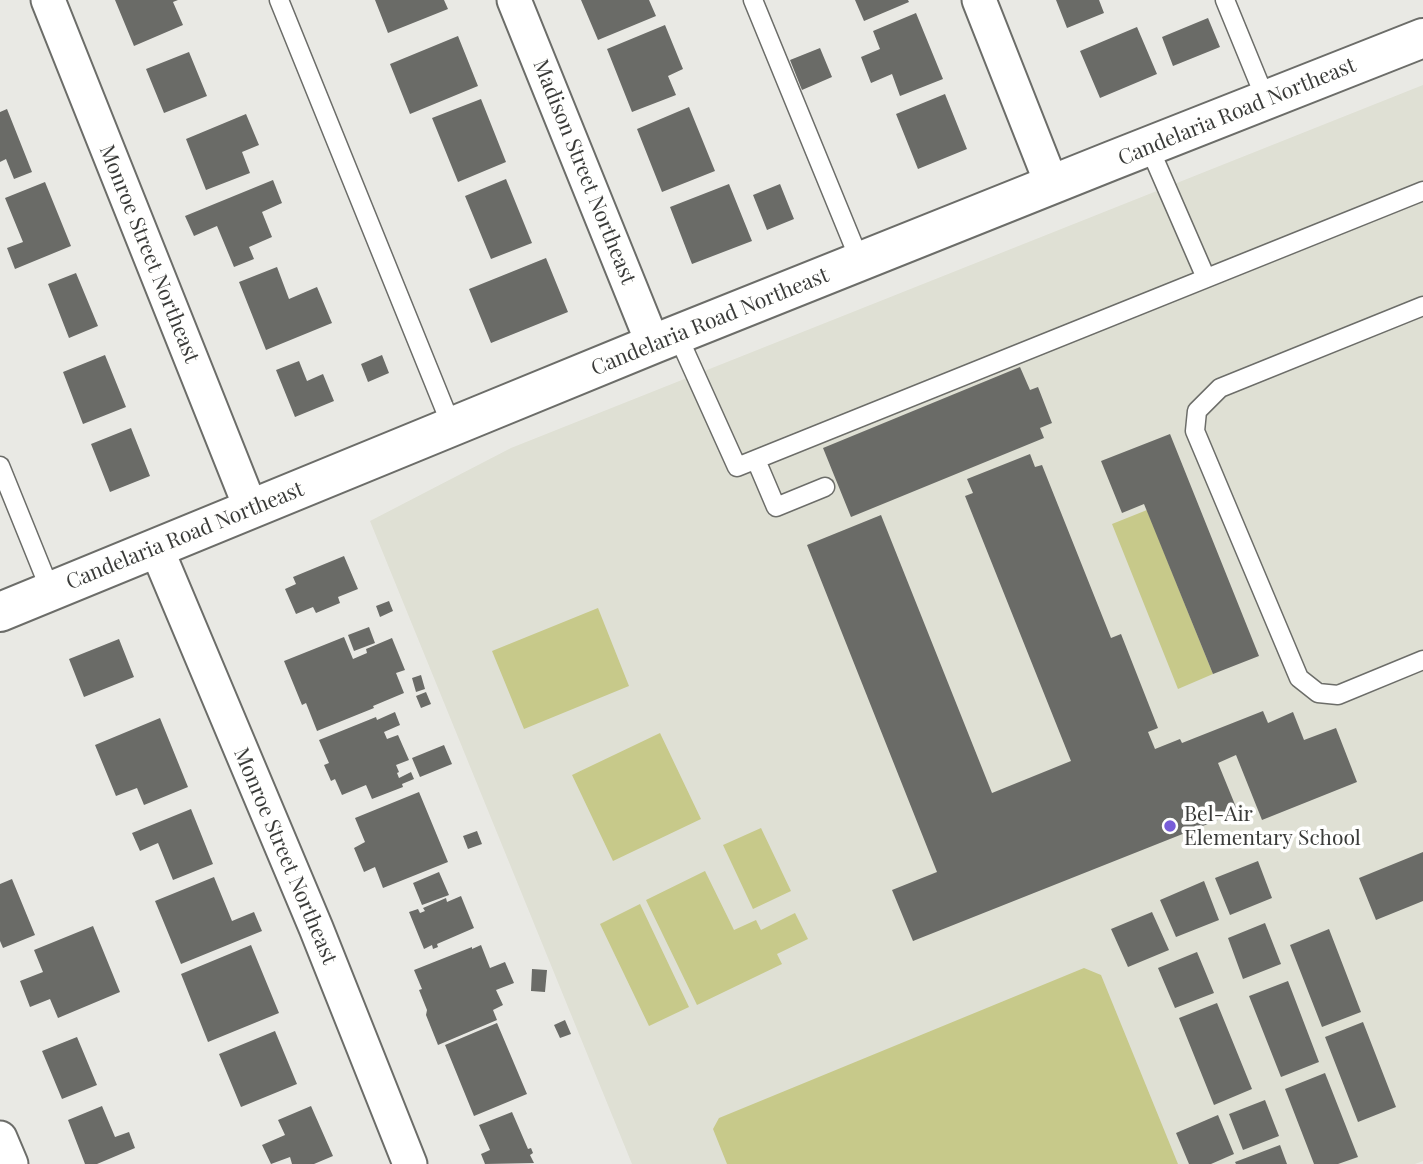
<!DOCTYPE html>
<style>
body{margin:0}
canvas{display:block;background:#e9e9e4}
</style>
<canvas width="1423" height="1164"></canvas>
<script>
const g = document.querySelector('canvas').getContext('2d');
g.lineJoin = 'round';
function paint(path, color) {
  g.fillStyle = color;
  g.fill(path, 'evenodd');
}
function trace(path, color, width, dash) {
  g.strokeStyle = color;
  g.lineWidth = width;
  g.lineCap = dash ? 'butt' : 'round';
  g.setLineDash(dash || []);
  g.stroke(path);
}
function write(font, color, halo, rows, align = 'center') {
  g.font = font + ' "Playfair Display",serif';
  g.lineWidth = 7;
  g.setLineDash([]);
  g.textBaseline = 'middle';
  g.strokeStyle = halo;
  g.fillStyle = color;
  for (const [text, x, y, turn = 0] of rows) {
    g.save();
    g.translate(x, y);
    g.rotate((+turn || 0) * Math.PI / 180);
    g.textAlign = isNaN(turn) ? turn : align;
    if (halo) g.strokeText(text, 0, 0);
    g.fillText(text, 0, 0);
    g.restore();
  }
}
const built = new Path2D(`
 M1423,85v1076l-8,3h-783l-262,-643 141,-73z`);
const green = new Path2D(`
 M1147,510l66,164 -35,15 -66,-165z
 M598,608l31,78 -105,43 -32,-78z
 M660,733l41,86 -88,42 -41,-86z
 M761,828l30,63 -38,18 -30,-64z
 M705,871l29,59 22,-10 5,10 34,-17 13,26 -31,15 5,10 -85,41 -51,-105z
 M640,904l49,103 -40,19 -49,-102z
 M1084,968l17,7 77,189h-451l-14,-35 6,-11z`);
const building = new Path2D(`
 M115,0h63l-5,2 10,23 -49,21z
 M375,0h69l4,9 -60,24z
 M581,0h68l7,16 -58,24z
 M855,0h53l1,2 -45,19z
 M1056,0h43l5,13 -37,15z
 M916,13l27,66 -43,17 -8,-22 -21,9 -10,-26 19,-8 -7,-18z
 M1208,18l12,29 -47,19 -11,-29z
 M665,25l18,44 -15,7 8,19 -44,17 -25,-63z
 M1137,27l20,47 -57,24 -20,-47z
 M458,36l20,50 -68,28 -20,-50z
 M820,48l12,29 -30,13 -12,-30z
 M189,52l18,44 -43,17 -18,-44z
 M945,94l22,55 -49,20 -22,-55z
 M481,99l25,63 -48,20 -26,-64z
 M689,107l26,64 -53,21 -25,-63z
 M7,109l25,63 -18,7 -8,-20 -6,3v-50z
 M246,114l13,31 -17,7 8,21 -44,17 -20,-51z
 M506,179l26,64 -41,16 -26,-63z
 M273,180l9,23 -20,9 10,25 -23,10 5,12 -20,8 -17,-41 -23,10 -9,-20z
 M45,182l26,64 -56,23 -8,-21 16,-6 -18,-44z
 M729,184l23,57 -60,23 -22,-57z
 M780,184l14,35 -27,11 -14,-35z
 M546,258l22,54 -77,31 -22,-54z
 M277,267l12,32 28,-12 15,36 -66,27 -27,-68z
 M76,273l22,53 -29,12 -21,-54z
 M105,355l21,52 -43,17 -20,-52z
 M382,355l7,18 -21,9 -7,-18z
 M299,361l8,20 16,-7 11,27 -39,16 -19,-47z
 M1020,367l10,23 8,-3 14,36 -12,5 4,10 -193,79 -28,-69z
 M131,428l19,48 -40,16 -19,-48z
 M1170,434l89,222 -46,18 -69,-170 -22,9 -21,-52z
 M1030,454l5,13 7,-2 69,173 10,-4 37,94 -10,4 7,17 25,-10 2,4 81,-32 5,12 25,-11 11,28 32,-12 21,54 -95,38 -26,-65 -18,8 20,49 -325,129 -21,-51 45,-18 -130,-327 74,-30 111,278 79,-32 -106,-265 8,-3 -6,-14z
 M344,556l14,33 -20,8 2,6 -24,10 -3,-6 -17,7 -11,-25 11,-5 -3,-7z
 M389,601l4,10 -13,6 -4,-11z
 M369,627l6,16 -21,8 -6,-16z
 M344,637l9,22 14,-6 -1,-4 26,-11 13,32 -9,3 8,20 -31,13 1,2 -57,23 -11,-28 -4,2 -18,-44z
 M119,639l15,38 -50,20 -15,-38z
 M421,675l4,14 -9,3 -4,-14z
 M426,692l5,12 -10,4 -5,-12z
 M395,712l5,13 -16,7 3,7 11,-4 11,25 -13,5 3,7 -2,1 2,5 12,-6 3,7 -12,5 1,3 -31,12 -6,-14 -24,10 -7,-16 -4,2 -7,-16 5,-2 -10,-23 57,-23 1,3z
 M160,718l28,69 -44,18 -7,-17 -21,8 -21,-51z
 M444,745l8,19 -32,13 -8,-19z
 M419,792l29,70 -65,26 -8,-21 -11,5 -10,-24 11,-6 -10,-24z
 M191,809l22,55 -40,16 -15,-37 -18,8 -8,-18z
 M477,831l5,13 -14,5 -5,-13z
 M1423,852v49l-47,19 -17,-42z
 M1258,861l14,37 -42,17 -15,-37z
 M439,872l10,23 -27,10 -9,-22z
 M214,877l18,44 22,-9 8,19 -81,33 -26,-63z
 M12,879l23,56 -32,13 -3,-7v-57z
 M1204,881l15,39 -43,17 -16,-37z
 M461,896l13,32 -37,16 1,3 -5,2 -1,-4 -8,4 -15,-37 9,-3 2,4 5,-2 -2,-3 23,-10 1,4z
 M1152,912l17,38 -41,17 -17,-38z
 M1265,923l16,41 -38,15 -15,-41z
 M93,926l27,66 -62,26 -8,-19 -20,8 -10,-26 23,-9 -9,-22z
 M1329,929l32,83 -39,15 -32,-82z
 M251,945l28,68 -71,29 -27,-68z
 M481,945l9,23 15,-6 9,21 -18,7 7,15 -10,5 4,10 -59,25 -12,-30 1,-5 -8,-20 3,-1 -8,-19 58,-23v2z
 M1197,952l17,41 -39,15 -17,-40z
 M532,969l15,1 -2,22 -14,-1z
 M1288,981l31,81 -38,15 -32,-81z
 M1217,1003l35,86 -38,16 -35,-87z
 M565,1020l6,14 -11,4 -6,-13z
 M1363,1022l33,85 -38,15 -33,-85z
 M497,1023l30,71 -53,22 -29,-71z
 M275,1031l22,53 -56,23 -22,-53z
 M77,1037l20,48 -35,14 -20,-48z
 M1325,1073l33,84 -20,7h-24l-29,-75z
 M1265,1100l14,36 -36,14 -14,-36z
 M102,1106l13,31 14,-5 6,16 -38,16h-12l-17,-44z
 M311,1106l22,50 -19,8h-22l-2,-7 -19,7 -9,-19 23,-10 -7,-15z
 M512,1112l16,37 3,-1 2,5 -3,2 4,8 -49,1 -4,-10 9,-4 -11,-25z
 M1218,1115l16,39 -23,10h-22l-13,-31z
 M1280,1145l7,19h-51l-1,-2z`);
const lane = new Path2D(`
 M279,0l173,427
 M753,0l107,261
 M1225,0l41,100
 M1149,147l57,131
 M1423,306l-203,82 -23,23 -2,20 104,247 19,15 20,2 85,-35
 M677,334l60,133 686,-276
 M756,460l20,47 49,-20
 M0,466l51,126`);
const street = new Path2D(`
 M48,0l203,509
 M514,0l139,344
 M979,0l73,185
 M157,550l159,378 94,236
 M0,1138l11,26`);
const secondary = new Path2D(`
 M0,612c219,-88 437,-180 656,-269 255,-104 511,-204 767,-305`);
const markers = [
 [1170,826,7,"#785dd8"]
];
const streetNames = [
 ["Candelaria Road Northeast",1237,112,-22],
 ["Madison Street Northeast",584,172,68],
 ["Monroe Street Northeast",149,254,68],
 ["Candelaria Road Northeast",710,322,-22],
 ["Candelaria Road Northeast",185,536,-22],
 ["Monroe Street Northeast",285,856,67]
];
const poiNames = [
 ["Bel-Air",1184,814],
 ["Elementary School",1184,838]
];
paint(built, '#dfe0d4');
paint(green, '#c7c98a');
paint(building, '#6a6b67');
trace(lane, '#6c6d69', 21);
trace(street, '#6c6d69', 37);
trace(secondary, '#6c6d69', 42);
trace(lane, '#fff', 18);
trace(street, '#fff', 33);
trace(secondary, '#fff', 38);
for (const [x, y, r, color] of markers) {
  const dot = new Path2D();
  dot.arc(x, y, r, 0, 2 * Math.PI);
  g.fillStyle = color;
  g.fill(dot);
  trace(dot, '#fffffe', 2.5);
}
write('21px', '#3a3b39', '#fffffe', streetNames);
write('21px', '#3a3b39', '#fffffe', poiNames, 'left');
</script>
